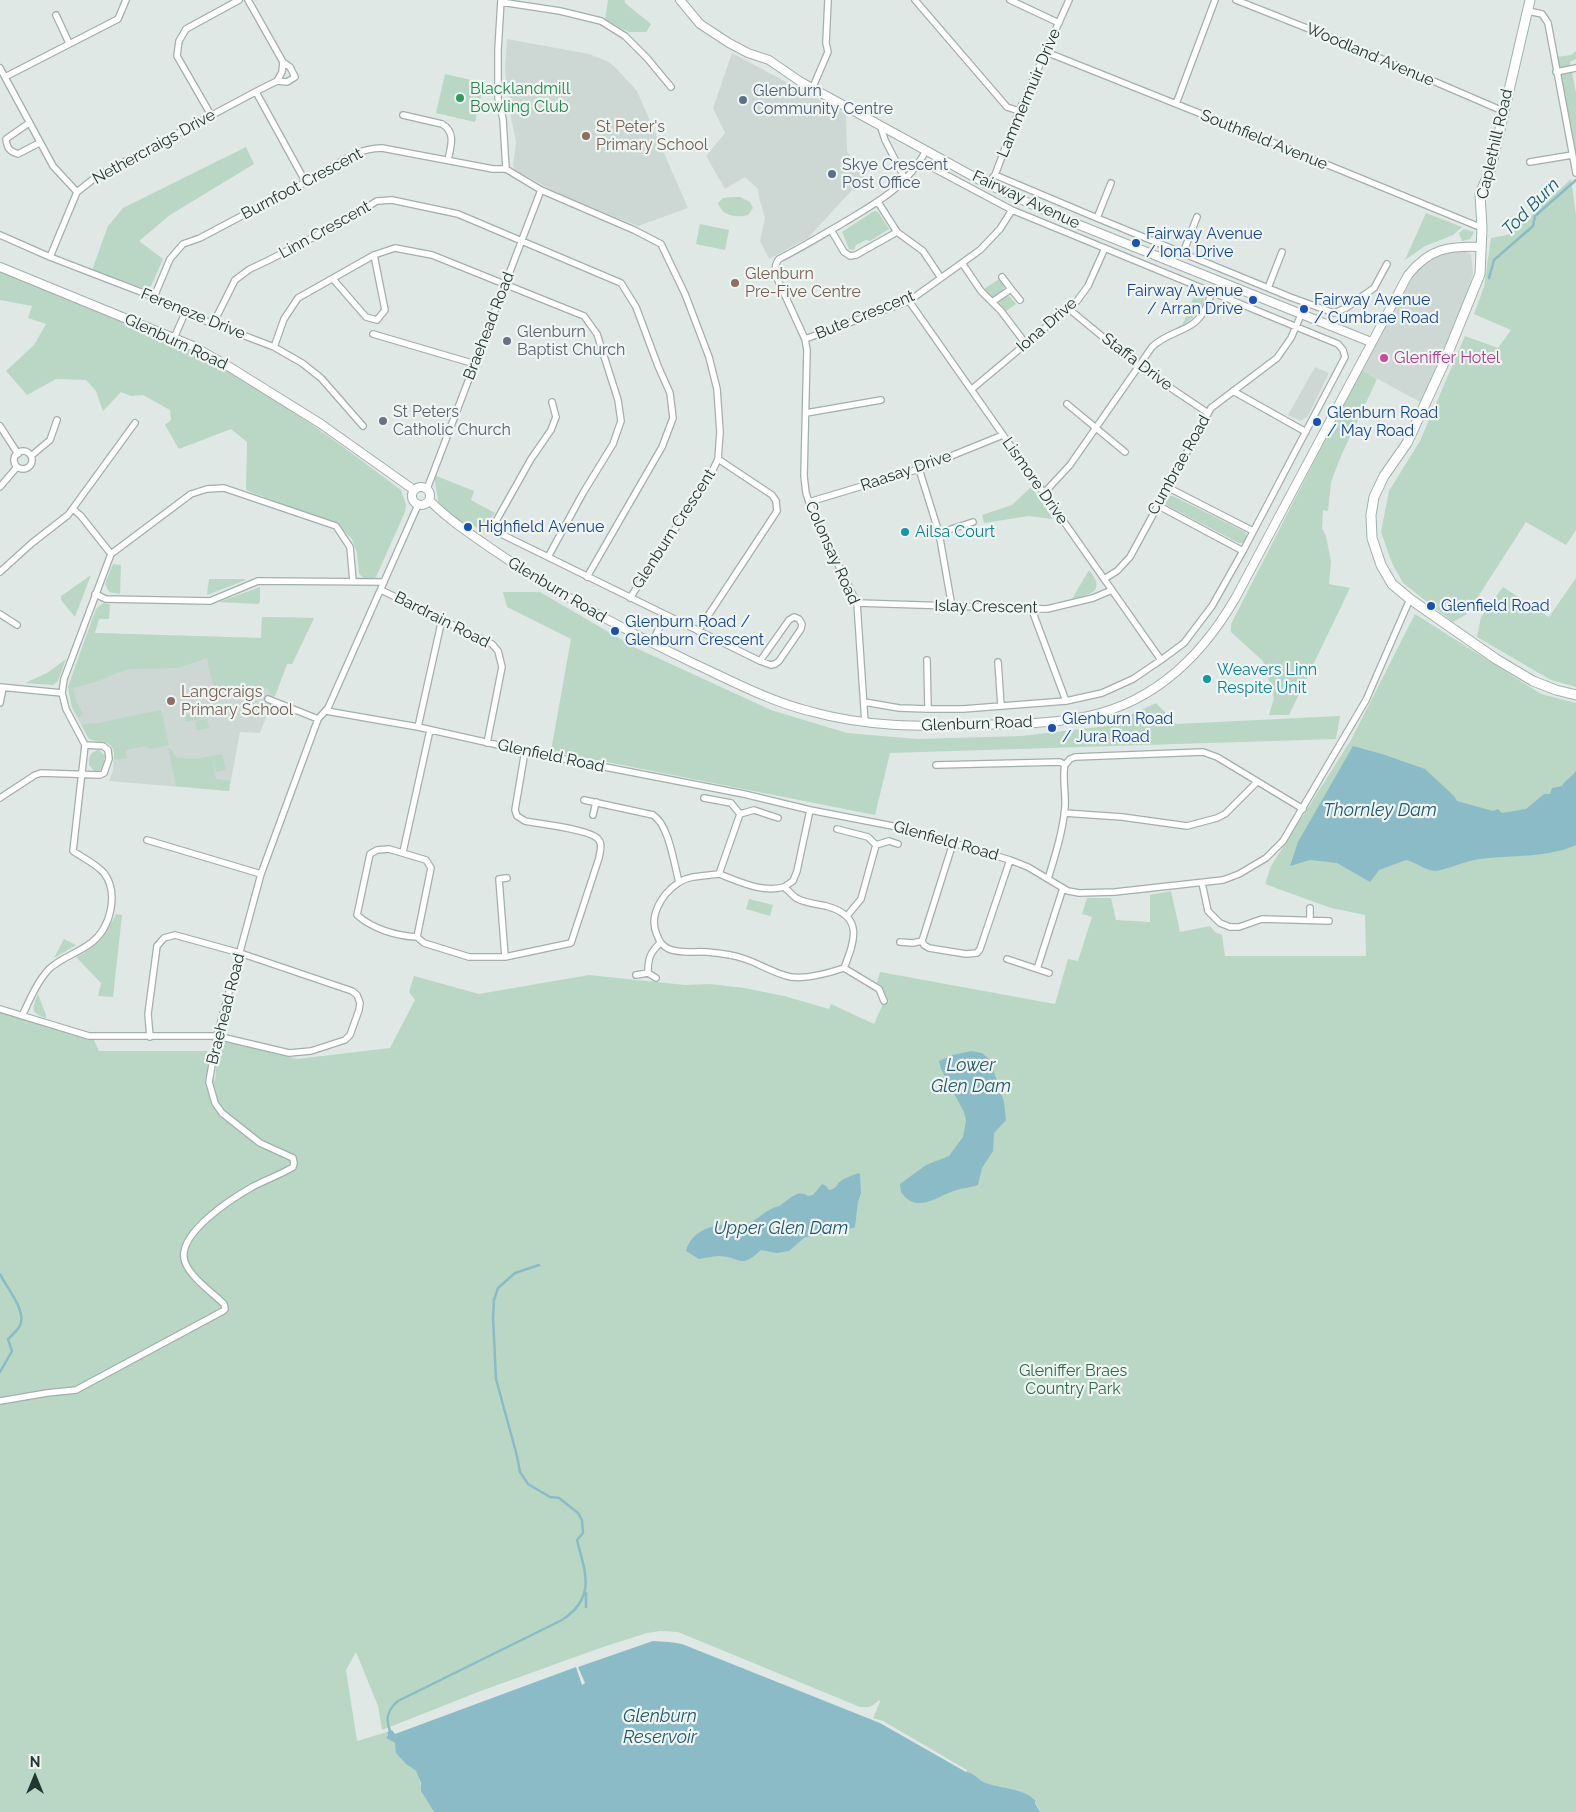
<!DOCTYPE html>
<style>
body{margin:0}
#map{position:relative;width:1576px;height:1812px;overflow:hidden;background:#dfe8e5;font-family:Raleway,sans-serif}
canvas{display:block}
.north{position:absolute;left:10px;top:1752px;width:50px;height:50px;-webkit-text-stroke:4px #eef5f2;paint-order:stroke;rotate:0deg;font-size:14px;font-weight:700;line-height:20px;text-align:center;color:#223632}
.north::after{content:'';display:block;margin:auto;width:18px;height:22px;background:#223632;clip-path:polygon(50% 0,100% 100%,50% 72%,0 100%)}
</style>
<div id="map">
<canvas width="1576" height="1812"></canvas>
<div class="north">N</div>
</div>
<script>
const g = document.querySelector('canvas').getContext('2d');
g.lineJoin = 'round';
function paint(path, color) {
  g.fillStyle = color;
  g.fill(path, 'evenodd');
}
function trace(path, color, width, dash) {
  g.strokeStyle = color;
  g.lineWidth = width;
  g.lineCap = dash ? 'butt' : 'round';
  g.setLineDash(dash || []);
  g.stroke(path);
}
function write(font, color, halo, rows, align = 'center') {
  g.font = font + ' Raleway,sans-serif';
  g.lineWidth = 4.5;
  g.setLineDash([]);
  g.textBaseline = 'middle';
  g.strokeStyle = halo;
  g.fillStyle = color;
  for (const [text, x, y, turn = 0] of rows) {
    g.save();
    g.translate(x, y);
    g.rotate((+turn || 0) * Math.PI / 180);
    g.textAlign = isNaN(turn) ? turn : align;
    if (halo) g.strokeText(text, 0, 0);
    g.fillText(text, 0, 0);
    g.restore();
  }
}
const built = new Path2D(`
 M507,39l82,15 20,8 7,6 21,23 51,117 -50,18 -77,-31 -46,-25 -2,-4 3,-24 -6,-31 -5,-41z
 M732,53l114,61 1,37 17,26 -56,61 -39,21 -9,-18 5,-23 -6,-21 -1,-8 -13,-12 -20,12 -19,-33 19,-23 -12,-25z
 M1461,250l10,4 2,20 -13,40 -38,89 -61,-33 44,-83 17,-24 24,-12z
 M1315,367l14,6 -21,43 -7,5 -13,-6z
 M262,617l52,1 -22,46h-5l-27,69 -20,-1 -11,59 -120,-10 4,-10 1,-19 -2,-6 -5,-4 -14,-2 -6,-4 -15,-29 -4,-20 19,-54 174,5z`);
const green = new Path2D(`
 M608,0h17v3l26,21 -5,8h-17l-24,-12z
 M1576,51v8l-6,3 6,31v72l-19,-108 14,-2z
 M445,74l39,9 -9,39 -39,-9z
 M246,147l8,17 -84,51 -31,26 24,18 -12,27 -6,3 -53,-19 16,-44 15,-18z
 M1571,179l5,36v315l-10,15 -40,-23 -59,92 -14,8 -50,-39 -11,-20 -11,-31 8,-41 31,-50 45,-105 33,12 13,-18 -37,-16 10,-27 7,-49 16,-3 25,-20z
 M732,197h8l10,5 3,6 -5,7c-12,3 -26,1 -30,-12l5,-5z
 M874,211l4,1 11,17 -19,12 -4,-1 -10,5 -2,5 -5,-1 -7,-17z
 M1426,213l36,14 -9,8 -28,11 -20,14z
 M700,224l29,6 -4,20 -29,-6z
 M1464,229l10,3 -4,7 -8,2 -3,-8z
 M0,271c72,29 147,55 216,93 66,37 125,81 185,126l5,15 -1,7 -29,65c-7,4 -13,3 -17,-4l-2,-20 -5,-14 -13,-13 -93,-36 1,-48 -16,-13 -52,20 -14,-24 6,-5 -1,-10 -27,-15 -12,1 -10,-4 -18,19 -7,-20 -10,-11 -30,-1 -29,16 -21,-24 28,-26 12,-21 -18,-6 4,-12 -32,-6z
 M999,279l5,8 -1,3 -10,8 -9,-9z
 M1196,291l8,5c1,14 -12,22 -22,30z
 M1009,296l7,8 -11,8 -7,-9 7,-6z
 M1361,370l16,9 -36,77 -10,26 -3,29 -5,-1 -1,18 4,8 5,26 -2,22 21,4 -61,127h-20l5,-17 -11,-37 -32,-29v-8z
 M434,475l40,16 -3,9 24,13 -13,18 -11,-7 -17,-4 -10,-9 -6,-10z
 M1031,487l22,32 -24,-3 -45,7 -2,-8 30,-10z
 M1168,496h5l72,36 3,6 -4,5h-5l-73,-38v-5z
 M113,564l8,1 -1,29 -11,-2 -4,-8z
 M1089,570c17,21 3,24 -17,29z
 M91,575l-16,42 -14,-17v-4z
 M1576,578v109l-25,-7 -74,-43 4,-20 22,-30 46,30z
 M209,579h35l2,1 -39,15z
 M260,587v15l-2,2 -39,-2z
 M503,592h37l96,56 135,62 76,23 70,6 105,-3 85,-10 49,-23 20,21 164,-8 -4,23 -446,14 -15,62 -324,-64 20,-112 -64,-32z
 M103,603l7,1 -1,15h-10l-4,14 166,5 1,-21 52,1 -22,46h-5l-12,32 -4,-1 -4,-7 -47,7 -5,-1 -8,-36 -29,10 -50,1 -33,13 -22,6 3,12 7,14 -2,3h-4l-5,-10 -4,-20 28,-78z
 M1415,614l126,80 35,9v1109h-536c-7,-24 -35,-22 -54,-29 -7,-2 -12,-10 -20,-11l1,-2 -84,-49 -10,-3 7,-16 -1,-2c-7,7 -10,8 -19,7l-182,-75 -18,-1 -13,2 -44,14 -125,45 -96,38 -4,-24 -22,-54 -10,18 11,71 30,-9 1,3 -2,3 9,5c4,13 7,16 16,25l1,-1 6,7 5,20 11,18h-434v-799l94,27 5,11h108l8,31 2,-32c3,-6 6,-8 13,-8l67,17 93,-11 25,-48 -6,-8 5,-16 65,18 110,-19 96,10 24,-1 35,4 40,8 45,13 2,-5 43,20 9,-20 6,-2 -8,-17 -4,-2 3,-11 175,32 13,-45 10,2 14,-44 -10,-3 5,-16h24l5,22 34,2v-27l21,-4 9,41 30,-6 5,6 7,3 3,21h141l-1,-41 -34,-7 -66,-24 6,-18 80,-126z
 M66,659l-8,22 -5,4 -28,-2 22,-10z
 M216,709l1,1 -4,6 -27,6 -1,-7z
 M161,710l8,35 -19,4 -5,-3 -19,4 1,8 -13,2c2,-21 -11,-16 -25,-21l-7,-13 2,-2 14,-1z
 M207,719l2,9 -12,2 -2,-9z
 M168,748h2l7,10 19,1 16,-3 4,23 14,2 -1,10 -53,-5z
 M99,750l6,6 -2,12 -4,3h-5l-5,-6c0,-9 1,-13 10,-15z
 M222,754l4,16 -10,2 -4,-16z
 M749,899l24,6 -3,11 -24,-7z
 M116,914l6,1 -9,82 -15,-1 3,-13 -25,-26c23,-11 29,-21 40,-43z
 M64,939l12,6 -22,13z
 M38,994l8,21v3c-16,-5 -14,-10 -8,-24z`);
const water = new Path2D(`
 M1353,746l29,8 43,15 29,27 3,5 36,10 5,-2 4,4 24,-4 18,-15h6l2,-6 10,-2c4,-7 10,-9 14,-15v74c-28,13 -65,10 -96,14 -15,2 -29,9 -44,12 -11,0 -20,-9 -30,-11l-27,10 -9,12 -33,-19 -27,-3 -20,6 8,-24z
 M971,1051l11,2 8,7 14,42 2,18 -12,13 -1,18 -11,17 -4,17c-9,3 -18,3 -27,7 -18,7 -35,21 -50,0l-1,-8 26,-19 23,-9 14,-19 3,-16 -2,-9 -23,-43 -2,-8 14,-6z
 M859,1173l1,2 1,18 -3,9 -3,25 -13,5 -37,5 -16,14 -13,2 -15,-3c-21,20 -20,7 -41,6 -7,0 -14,2 -21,3l-13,-8c5,-19 24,-26 43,-27 6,0 13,2 19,0 8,-4 15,-11 23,-15 3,-2 7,-2 10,-4 9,-6 16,-16 27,-9l5,-1 9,-11 4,2 3,4c8,-1 7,-6 13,-10 5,-3 11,-5 17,-7z
 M653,1641l16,1 13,2 198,79 86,49c8,0 13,9 20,11 17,6 36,5 49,17v3l5,9h-606l-13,-21v-8l-5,-12 -10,-7 -10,-11 -1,-10 -9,-5 2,-3 -1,-3 5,-2 3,4 181,-67 6,18 3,-2 -7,-16z`);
const stream = new Path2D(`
 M1489,278l5,-18 39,-34 2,-10 41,-36
 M0,1274c6,13 29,39 19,53 -3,5 -7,8 -11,12l4,12 -12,21
 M586,1607v-14
 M390,1731c-5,-13 -2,-22 8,-30l164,-81c35,-23 23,-48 15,-80l6,-7 -1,-13 -4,-7 -19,-15 -9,-1 -22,-13 -8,-12 -3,-16 -21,-77 -3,-62 1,-17 4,-12 17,-15 24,-8`);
const minor = new Path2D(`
 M501,0l-3,50v48l5,21 3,50
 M915,0l92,107 12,4
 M1010,0l49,23
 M1236,0l111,44 156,67
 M501,2l59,9 41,10 24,15 22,22 24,29
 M1528,11l14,3 6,9 28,150
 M56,15l13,28
 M1046,52l243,97 193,79
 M0,68l53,98 24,26
 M1556,72l20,-4
 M5,77l113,-58 8,-19
 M277,81l5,-9 1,-10
 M812,89l16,-37 -2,-9 2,-43
 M256,92l49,89
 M1176,104l39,-104
 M211,115l-34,-59 2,-15 7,-12 53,-29
 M403,115l39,9c14,8 9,22 6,36
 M29,123l-23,16c1,9 3,12 12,15l21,-11
 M880,125l5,15 20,39
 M1530,162l42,-7
 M995,175l102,43 193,79 44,16 12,-5 28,-20 13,-24
 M987,184l8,-9 24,-64 50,-111
 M878,202l19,30 26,19 18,27
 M1097,218l14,-35
 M831,230l13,22 6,4 6,-1 41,-23
 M0,235l50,22 104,40 31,16 89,34 28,16 19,15 42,48
 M1183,253l14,-36
 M50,257l27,-65 19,-15 163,-87 18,-9 10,1 8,-5 -5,-10 -7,-5 -35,-62
 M962,263l19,28 20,20 25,33
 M333,279l33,38 11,3 8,-10 -11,-55
 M1268,288l14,-36
 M1011,289l9,11
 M154,297l16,-38 13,-15 17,-6c39,-21 79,-42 119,-63 23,-13 35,-26 63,-27l111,21h13l35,21 93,40 27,14 24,50 24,63 8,32 3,43 -2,27 -7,15 -81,124
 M909,301l252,359
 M992,302l19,-13 -9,-12
 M1069,309l69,57 70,47
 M214,322l21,-42 15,-11 17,-8 72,-37 38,-23 15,-1 66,14 163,69 15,24 22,59 12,27 3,25 -11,29 -75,130
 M373,334l102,30
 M174,338l11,-25
 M805,339l104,-38 71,-51 20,-21 12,-19
 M274,347l10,-28 14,-21 76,-43 21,-7 37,7 152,61 13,18 21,66 3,21 -8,23 -30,49 -35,64
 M972,389l105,-88 11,-15 17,-38
 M1233,391l73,41
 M552,402l4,15 -5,13 -20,29 -36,64 2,9 263,129 11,4 4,-1 4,-3 22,-32 1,-5 -3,-5 -5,-2 -5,3 -29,41
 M1067,404l58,48
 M806,413l75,-13
 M0,426l18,28
 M14 460a9 9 0 1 1 18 0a9 9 0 1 1-18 0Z
 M31,456l19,-16 7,-20
 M919,469l20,64 13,74
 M0,487l17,-20
 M1167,487l86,44
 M427,489l114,-299
 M1044,493l26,-28 82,-118c16,-16 39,-15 50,-33 5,-6 7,-15 10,-22
 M809,502l110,-33 84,-34
 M1157,505l86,46
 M73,509l8,7 30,38
 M939,533l34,-11
 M0,572l32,-29 36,-28 67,-92
 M1104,579l13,-8 13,-14 81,-149 66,-50 14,-20 10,-23
 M381,590l111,54 6,7 4,16 -15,76
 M95,594l11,5 104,2 48,-20 126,1
 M857,603l190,6 46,-11 19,-8
 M1032,610l34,91
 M0,614l17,11
 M698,631l79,-120 -1,-10 -4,-6 -54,-36
 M652,643l13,-28
 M927,660l1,49
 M998,662l3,44
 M0,687l62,6
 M268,699l50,20
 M864,702l35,6 29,1h35l103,-8 36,-8 31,-14 28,-19 23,-17 28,-37 31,-55 102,-194 -2,-7 -5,-6 -326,-134 -92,-49
 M0,703l3,-15
 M326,711l92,16 125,28 201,39 66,16 93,18 107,32 18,7 40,24 11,2 36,-1 108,-12 16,-6 27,-16 17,-17 83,-141 44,-101
 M865,723l-8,-120 -44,-89 -7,-21 -2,-17 3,-126 -2,-11 -28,-61c-2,-7 -3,-13 2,-19 22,-11 43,-24 64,-36 35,-21 62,-35 83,-72
 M418,727l24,-108
 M936,765l124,-3 5,3 5,-6 5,-2 128,-5 14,5 86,52
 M0,798l35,-23 6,-2 59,2 4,-2 5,-14 -1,-9 -5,-4 -18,-1
 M704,798l27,5 9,11 14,-4 24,8
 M584,800l69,15c16,10 21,49 26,67
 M1064,813l58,4 65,9 30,-8 8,-4 32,-32
 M593,815l3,-13
 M837,829l31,8 8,8 13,-4 9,3
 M147,840l114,34
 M953,843l-31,98 2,4 5,3 37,6 11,-1 3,-4 30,-89
 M389,849l37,11 5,8 -14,69c-21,-1 -44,-8 -60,-22l13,-61 7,-4z
 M403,852l27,-122
 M719,874c21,8 43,19 65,13 4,3 8,8 12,11 9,5 20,6 30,8 38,10 29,34 18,62 -15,5 -38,11 -53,9 -16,-3 -31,-13 -46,-18 -11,-4 -26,-6 -38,-7 -13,-1 -26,2 -38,-3 -7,-3 -10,-8 -12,-14 -9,-19 5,-41 21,-52 11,-8 28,-7 41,-9z
 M719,874l21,-60
 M1048,879c7,-23 15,-48 17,-72 1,-12 -3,-33 0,-42
 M1202,883l6,28 12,12 10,4h9l23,-8 67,2
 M784,887l9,-6 4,-10 13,-61
 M847,916l14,-17 15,-54
 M1310,920v-12
 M417,937l7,6 45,14h36l66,-14 28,-85c1,-7 4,-14 -1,-19 -8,-10 -59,-15 -73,-18l-8,-5 -2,-6 10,-59
 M900,942l13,1 9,-2
 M505,957l-6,-78 8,-1
 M1007,959l30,10
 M844,968l35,21 5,12
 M648,973c0,-15 2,-20 12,-30
 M1049,973l-12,-4 26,-81
 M636,975l12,-2 8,5
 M0,1009l89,27h128l72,17 22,-2 34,-11 5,-5 9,-25 1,-7 -3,-8 -5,-4 -112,-38 -65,-18 -11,3 -7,8 -9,68 2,23
 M22,1016c8,-17 15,-34 27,-47 13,-12 29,-16 42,-26 20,-15 28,-50 13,-70 -9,-10 -21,-15 -31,-22l12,-106 -19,-36 -4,-16 2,-14 47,-125 80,-60 16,-5 17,-1 112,38 14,21 3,34
 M0,1401l47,-8 29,-3 147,-79 2,-2 -1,-5c-11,-11 -34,-27 -39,-42 -10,-27 46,-63 67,-75 13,-7 28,-12 41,-20l1,-4 -1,-5 -33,-15 -38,-30 -7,-10 -6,-21 8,-46 44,-162 57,-155 10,-11 90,-203`);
const tertiary = new Path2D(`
 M680,0l20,24 29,19 19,10 21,7 32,22 186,102 75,34 309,124
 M0,267l193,79 35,20 93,58 93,66
 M412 496a9 9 0 1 1 18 0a9 9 0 1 1-18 0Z
 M430,501c20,20 42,34 65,50 63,44 131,80 200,113 37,17 74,37 114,47 57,16 110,16 169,14 33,-1 67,-1 100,-7 73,-12 123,-60 158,-121l172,-322c22,-27 40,-29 73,-28`);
const secondary = new Path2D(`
 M1530,0l-39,168 -11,26 2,34 -2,46 -37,91 -29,63 -7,15 -23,33 -10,21 -3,18 1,23 9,27 11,19 18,15 86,60 37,22 23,9 20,5`);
const markers = [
 [460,98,5,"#2e9e5b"],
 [743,100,5,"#5c6f8a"],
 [586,136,5,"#8d6e63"],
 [832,174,5,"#5c6f8a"],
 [1136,243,5,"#1a4fb4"],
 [735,283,5,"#8d6e63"],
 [1253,300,5,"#1a4fb4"],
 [1304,309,5,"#1a4fb4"],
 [507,341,5,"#6b7280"],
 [1384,358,5,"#d1479c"],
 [383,421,5,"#6b7280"],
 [1317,422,5,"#1a4fb4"],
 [468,527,5,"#1a4fb4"],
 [905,532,5,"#0f9aa8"],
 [1431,606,5,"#1a4fb4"],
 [615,631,5,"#1a4fb4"],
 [1207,679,5,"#0f9aa8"],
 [171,701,5,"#8d6e63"],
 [1052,728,5,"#1a4fb4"]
];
const streetNames = [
 ["Woodland Avenue",1370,55,23],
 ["Lammermuir Drive",1029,93,-67],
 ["Southfield Avenue",1264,140,22],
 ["Caplethill Road",1495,144,-77],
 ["Nethercraigs Drive",154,147,-29],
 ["Burnfoot Crescent",302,184,-28],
 ["Fairway Avenue",1026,200,25],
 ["Linn Crescent",325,230,-29],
 ["Fereneze Drive",193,314,22],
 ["Bute Crescent",865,315,-22],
 ["Iona Drive",1047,325,-41],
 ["Braehead Road",489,326,-69],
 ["Glenburn Road",176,342,25],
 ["Staffa Drive",1137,362,37],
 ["Cumbrae Road",1179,465,-61],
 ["Raasay Drive",906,471,-19],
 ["Lismore Drive",1035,481,55],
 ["Glenburn Crescent",674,529,-57],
 ["Colonsay Road",832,553,66],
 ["Glenburn Road",557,590,31],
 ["Islay Crescent",986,607,1],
 ["Bardrain Road",442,620,27],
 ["Glenburn Road",977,724,-2],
 ["Glenfield Road",551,756,12],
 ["Glenfield Road",946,841,16],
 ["Braehead Road",226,1009,-76]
];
const leisureNames = [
 ["Blacklandmill",470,89],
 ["Bowling Club",470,107]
];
const serviceNames = [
 ["Glenburn",753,91],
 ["Community Centre",753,109],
 ["Skye Crescent",842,165],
 ["Post Office",842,183]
];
const educationNames = [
 ["St Peter's",596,127],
 ["Primary School",596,145],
 ["Glenburn",745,274],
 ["Pre-Five Centre",745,292],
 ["Langcraigs",181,692],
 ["Primary School",181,710]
];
const transitNames = [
 ["Fairway Avenue",1146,234],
 ["/ Iona Drive",1146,252],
 ["Fairway Avenue",1243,291,"right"],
 ["/ Arran Drive",1243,309,"right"],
 ["Fairway Avenue",1314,300],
 ["/ Cumbrae Road",1314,318],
 ["Glenburn Road",1327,413],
 ["/ May Road",1327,431],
 ["Highfield Avenue",478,527],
 ["Glenfield Road",1441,606],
 ["Glenburn Road /",625,622],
 ["Glenburn Crescent",625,640],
 ["Glenburn Road",1062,719],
 ["/ Jura Road",1062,737]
];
const worshipNames = [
 ["Glenburn",517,332],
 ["Baptist Church",517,350],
 ["St Peters",393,412],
 ["Catholic Church",393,430]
];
const hotelNames = [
 ["Gleniffer Hotel",1394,358]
];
const cultureNames = [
 ["Ailsa Court",915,532],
 ["Weavers Linn",1217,670],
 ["Respite Unit",1217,688]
];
const parkNames = [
 ["Gleniffer Braes",1073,1371],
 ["Country Park",1073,1389]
];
const waterNames = [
 ["Tod Burn",1531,207,-45],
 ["Thornley Dam",1380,811],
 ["Lower",971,1066],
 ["Glen Dam",971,1087],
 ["Upper Glen Dam",781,1229],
 ["Glenburn",660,1717],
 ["Reservoir",660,1738]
];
paint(built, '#cdd8d4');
paint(green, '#b9d7c4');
paint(water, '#8cbbc8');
trace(stream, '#8cbbc8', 2.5);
trace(minor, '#a3afac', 8);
trace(tertiary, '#a3afac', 10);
trace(secondary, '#9fb3ad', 11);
trace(minor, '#fff', 5.5);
trace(tertiary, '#fff', 8);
trace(secondary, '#fff', 9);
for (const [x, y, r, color] of markers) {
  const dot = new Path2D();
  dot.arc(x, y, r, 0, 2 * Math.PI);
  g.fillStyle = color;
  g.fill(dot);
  trace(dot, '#eef5f2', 2);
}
write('16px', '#223632', '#eef5f2', streetNames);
write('16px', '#27864d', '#eef5f2', leisureNames, 'left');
write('16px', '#4e5e75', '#eef5f2', serviceNames, 'left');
write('16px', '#785e54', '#eef5f2', educationNames, 'left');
write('16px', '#164399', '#eef5f2', transitNames, 'left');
write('16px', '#5b616d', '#eef5f2', worshipNames, 'left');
write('16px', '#b23c85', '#eef5f2', hotelNames, 'left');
write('16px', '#0d838f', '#eef5f2', cultureNames, 'left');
write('16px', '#31684a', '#eef5f2', parkNames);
write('italic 18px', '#235a6b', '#eef5f2', waterNames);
</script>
